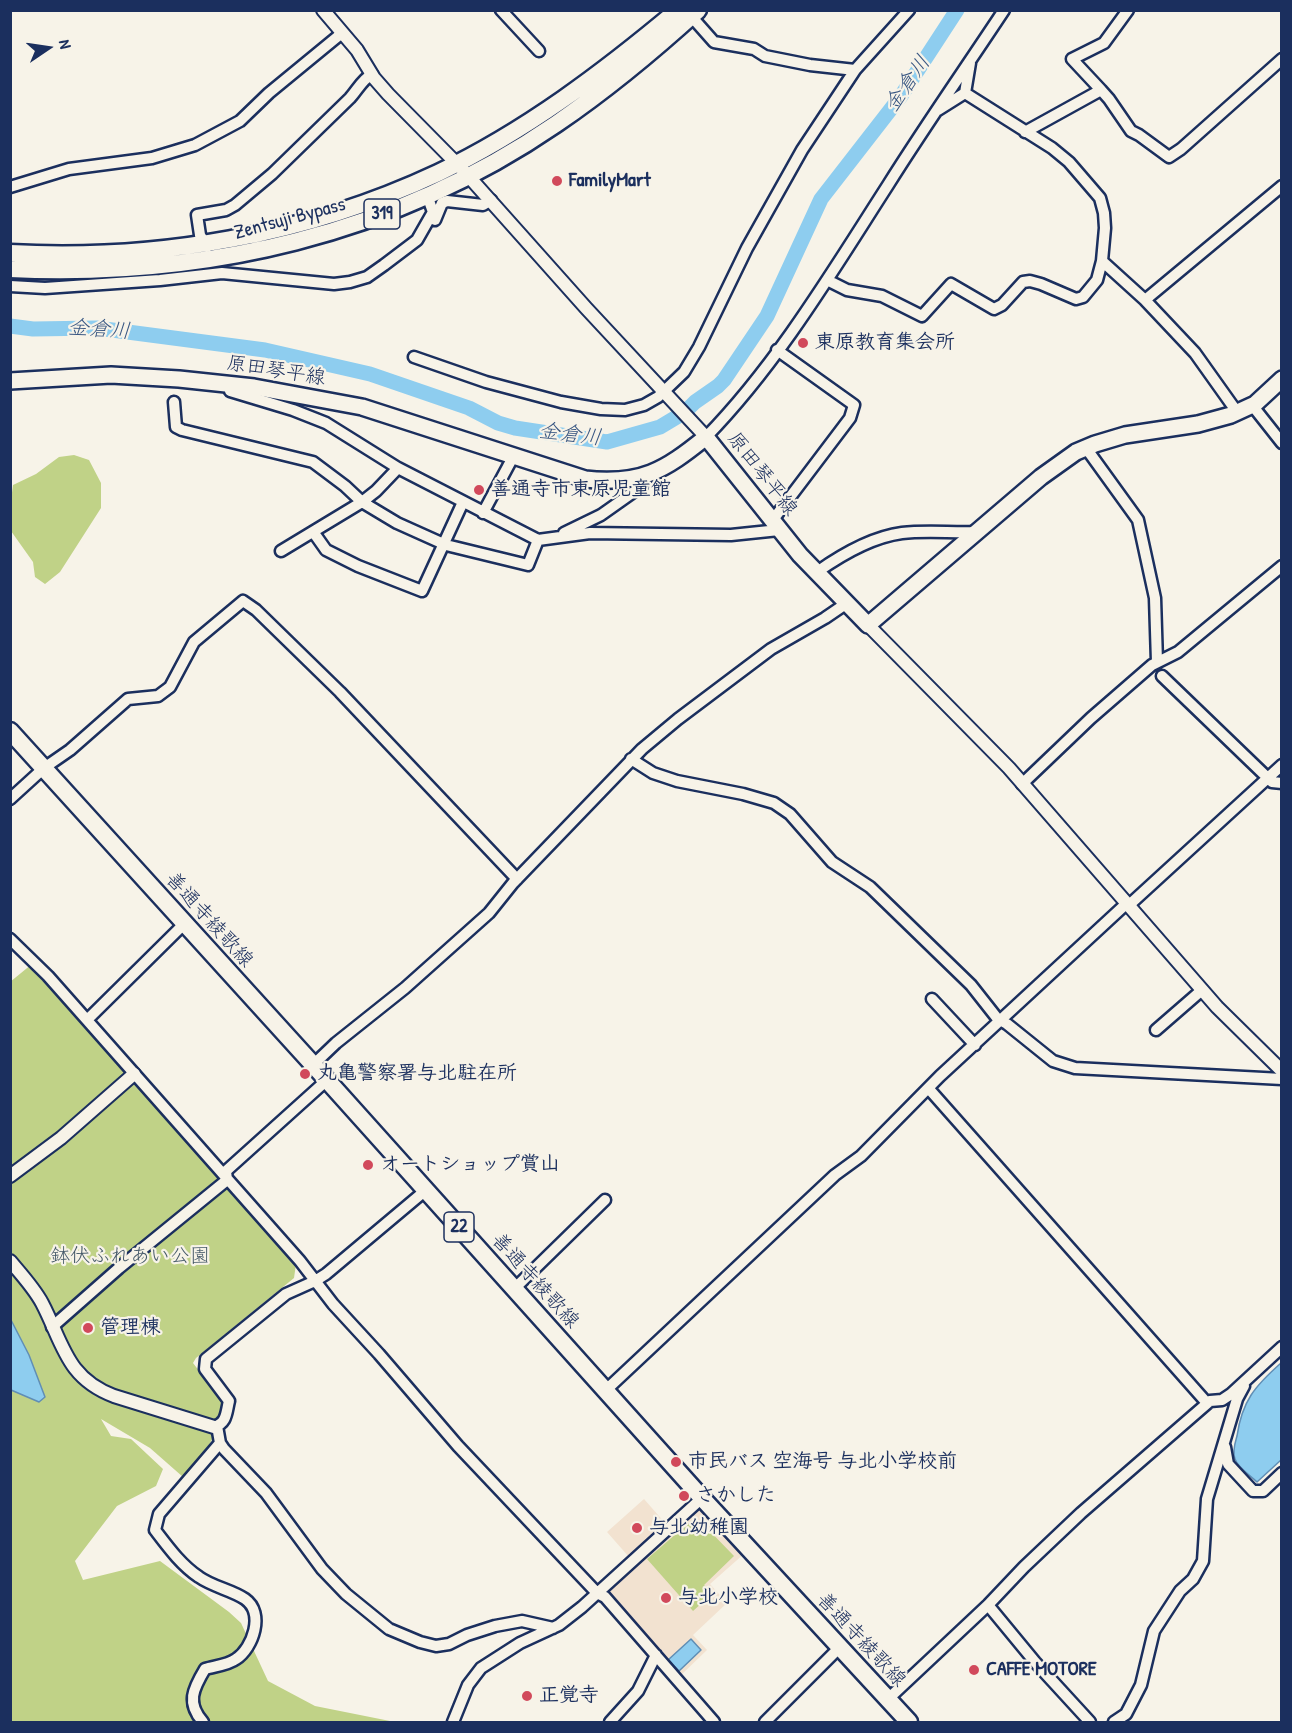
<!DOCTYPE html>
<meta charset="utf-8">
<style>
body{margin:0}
#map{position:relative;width:1292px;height:1733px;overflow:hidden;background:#f7f3e8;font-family:"Patrick Hand",sans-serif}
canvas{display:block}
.frame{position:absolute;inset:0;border:12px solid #1b2f5e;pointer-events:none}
.north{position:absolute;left:18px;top:18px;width:60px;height:60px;-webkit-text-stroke:4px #f7f3e8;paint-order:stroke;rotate:77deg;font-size:16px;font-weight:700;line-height:24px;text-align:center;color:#1b2f5e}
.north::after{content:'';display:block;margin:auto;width:21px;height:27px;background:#1b2f5e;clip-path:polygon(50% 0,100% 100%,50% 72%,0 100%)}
</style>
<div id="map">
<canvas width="1292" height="1733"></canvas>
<div class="frame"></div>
<div class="north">N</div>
</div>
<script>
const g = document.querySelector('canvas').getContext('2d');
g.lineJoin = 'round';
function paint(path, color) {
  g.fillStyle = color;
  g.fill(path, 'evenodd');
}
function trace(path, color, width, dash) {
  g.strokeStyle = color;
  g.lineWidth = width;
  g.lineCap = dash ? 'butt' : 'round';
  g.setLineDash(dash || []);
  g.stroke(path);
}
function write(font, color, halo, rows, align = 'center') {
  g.font = font + ' "Patrick Hand","Klee One",sans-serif';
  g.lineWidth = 4.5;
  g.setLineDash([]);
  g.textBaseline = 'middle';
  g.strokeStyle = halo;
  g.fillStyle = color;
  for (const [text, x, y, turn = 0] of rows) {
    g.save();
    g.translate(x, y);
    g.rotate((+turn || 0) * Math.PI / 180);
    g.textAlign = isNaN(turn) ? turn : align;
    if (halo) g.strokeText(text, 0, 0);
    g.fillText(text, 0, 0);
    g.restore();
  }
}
const built = new Path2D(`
 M644,1499l22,25 -37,33 -22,-25z
 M696,1509l10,2 39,42 -35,31 17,19 -34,32 14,15 -29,28 -73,-86z`);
const green = new Path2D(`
 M74,455l15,5 12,23v25l-41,64 -15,12 -10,-7 -2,-15 -22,-31v-31l2,-15 23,-11 23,-17z
 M32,964l264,300 -2,14 -98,80 -3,5 30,39c-6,36 -15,49 -40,75l-33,-29 -49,-29 10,17 20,3 32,30 -7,17 -39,20 -42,55 8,19 77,-19 69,51 12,11 27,58 47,25 80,16h-384l-1,-740z
 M691,1521l11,2 32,33 -30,29 8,9 -19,17 -46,-52z`);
const water = new Path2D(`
 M10,1318l19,37 16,42 -6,5 -28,-12z
 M1281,1363v97l-24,22c-7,-7 -19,-14 -22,-23 -3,-7 0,-16 2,-23 5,-35 18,-50 44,-73z
 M691,1639l10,11 -22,21 -11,-11z`);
const river = new Path2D(`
 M10,326l23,3 64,-1 168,22 105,24 99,34 29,15 17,5 92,14 53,-15 25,-15 10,-10 23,-16 6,-6 43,-64 54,-117 80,-103 56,-86`);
const minor = new Path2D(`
 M501,10l38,41
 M691,16l23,26 40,7 11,7 45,9 45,5
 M1101,90l-29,-31 32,-16 24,-33
 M938,110l27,-17 5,-30
 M1025,132l76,-42 8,9 22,32 8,4 30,22 12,-8 101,-90
 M10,187l59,-18 83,-11 43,-13 45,-24 29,-28 73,-60
 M435,220l7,-17 5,-2 36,4 8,-5
 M207,247l-7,-12 -3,-20 29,-5 9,-5 37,-31 78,-76c8,-9 12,-18 22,-24
 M1102,261l43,39 50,53 42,59
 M827,280l20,10 35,6 40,20 29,-32 43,25 8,-4 21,-23 7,-1 11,3 35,15 7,-2 14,-17 5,-19 3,-33 -1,-15 -4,-15 -31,-36 -17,-14 -87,-55
 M10,286l35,2 115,-8 62,-7 112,11 16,-2 17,-5 17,-12 33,-25 16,-28 -6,-17
 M1145,300l137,-114
 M414,357l72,25 75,20 40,7 24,1 19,-5 14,-8 26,-25 15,-25 48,-99 55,-98 53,-80 54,-60
 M230,391l63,19 33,13 72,45 140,72 52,-7 141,2 48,-5
 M174,402l2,25 6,3 131,32 32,24 17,16 35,21 49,22 82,20 10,-25
 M1252,405l30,38
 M706,437c72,-74 126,-165 182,-252 37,-59 77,-116 116,-175
 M1086,448l52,72 17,78 2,64
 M483,513l30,-56
 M772,521l78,-103 4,-13 -77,-55
 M314,533l12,17 32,16 64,25 41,-89
 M564,533l37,-18 41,-29 -7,-7
 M281,551l81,-49 14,-11 22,-23
 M817,572c24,-17 55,-35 85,-39 24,-3 50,0 75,-1
 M1162,676l110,106 10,1
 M631,759l22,14 24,8 66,13 31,9 16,11 42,48 38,25 101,98 26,33 10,6 46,37 22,7 207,11
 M1022,784l69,-66 61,-53 26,-13 104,-86
 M10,799l34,-31 26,-18 58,-51 30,-3 12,-9 24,-45 49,-41 13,9 84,82 177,187
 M1128,906l154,-141
 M10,939l38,37 252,285 33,43 46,50 79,92 139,147 8,4 109,125
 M932,999l43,46
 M87,1020l97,-96
 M1156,1030l46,-40
 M313,1065l23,-22 69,-55 84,-75 24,-30 129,-134 36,-30 93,-70 54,-31 22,-15
 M929,1089l278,314
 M227,1180l-1,-9 101,-91
 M514,1289l91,-89
 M52,1327l67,-59 108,-88
 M605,1391l230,-216 26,-19 79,-80 186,-172
 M217,1426l3,17 4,6 42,44 56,76 24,25 43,35 31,13 16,4 13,-2 18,-9 28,-9 27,-5 31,7
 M214,1427c13,-4 12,-14 15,-26l-24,-32 1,-10 80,-65 29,-13 11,-7 100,-84
 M1225,1447l3,17 25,27h10l19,-18
 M988,1605l47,57 55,60
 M888,1699l100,-94 36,-38 57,-54 129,-112 12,-1 9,-6 51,-47
 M203,1722c-17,-19 -10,-33 2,-53 10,-3 23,-4 31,-10 17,-11 29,-46 9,-60 -13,-9 -32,-12 -46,-22 -18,-12 -31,-30 -44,-47l4,-16 61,-71
 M453,1722l15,-37 13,-17 39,-25 39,-18 23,-18 120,-109
 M610,1722l28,-31 18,-36
 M765,1722l75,-75
 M1114,1722l12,-8 15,-29 13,-54 26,-40 13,-12 10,-18 4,-62 30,-100 7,-13`);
const tertiary = new Path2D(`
 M323,10l34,40 17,28 14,16 75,76 123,138 120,129
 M868,625l141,143 208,239 65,64
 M10,1176l51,-38 73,-64
 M10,1261c11,13 24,27 32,42 21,40 24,75 72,93l100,31`);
const secondary = new Path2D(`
 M10,381l101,-6 68,4 75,8 108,20 223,72c56,6 79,-8 121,-42l94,118 68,70 173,-148 35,-25 19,-8 30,-9 73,-11 33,-9 24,-11 27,-25`);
const primary = new Path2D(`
 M10,731l317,349 375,418 207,224`);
const trunk = new Path2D(`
 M10,253c147,8 296,-18 428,-80 88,-42 166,-101 240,-163
 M10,269c195,9 384,-34 546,-145 50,-34 97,-73 142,-114`);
const markers = [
 [557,181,6,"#d1495b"],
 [803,343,6,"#d1495b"],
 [479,490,6,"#d1495b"],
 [305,1074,6,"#d1495b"],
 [368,1165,6,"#d1495b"],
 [88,1328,6,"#d1495b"],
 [676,1462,6,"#d1495b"],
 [684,1496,6,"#d1495b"],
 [637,1528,6,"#d1495b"],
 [666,1598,6,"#d1495b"],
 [974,1670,6,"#d1495b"],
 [527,1696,6,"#d1495b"]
];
const shields = [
 [382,214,36],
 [459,1227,30]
];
const shieldNames = [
 ["319",382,214],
 ["22",459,1227]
];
const poiNames = [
 ["FamilyMart",569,181],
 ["東原教育集会所",815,343],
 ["善通寺市東原児童館",491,490],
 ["丸亀警察署与北駐在所",317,1074],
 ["オートショップ賞山",380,1165],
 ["管理棟",100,1328],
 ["市民バス 空海号 与北小学校前",688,1462],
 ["さかした",696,1496],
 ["与北幼稚園",649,1528],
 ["与北小学校",678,1598],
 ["CAFFE MOTORE",986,1670],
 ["正覚寺",539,1696]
];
const streetNames = [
 ["Zentsuji Bypass",290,219,-15],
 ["原田琴平線",276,371,9],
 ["原田琴平線",762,474,52],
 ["善通寺綾歌線",209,920,48],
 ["善通寺綾歌線",535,1281,48],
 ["善通寺綾歌線",861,1640,47]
];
const parkNames = [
 ["鉢伏ふれあい公園",130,1257]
];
const waterNames = [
 ["金倉川",908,84,-55],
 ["金倉川",99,330,4],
 ["金倉川",570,435,7]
];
paint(built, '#f2e2d0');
paint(green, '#c0d287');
paint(water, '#8ecdef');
trace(water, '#608eb5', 1.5);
trace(river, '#8ecdef', 15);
trace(minor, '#1b2f5e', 15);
trace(tertiary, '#1b2f5e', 16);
trace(secondary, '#1b2f5e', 20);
trace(primary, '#1b2f5e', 21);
trace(trunk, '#1b2f5e', 21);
trace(minor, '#f7f3e8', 10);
trace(tertiary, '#f7f3e8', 12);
trace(secondary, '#f7f3e8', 15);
trace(primary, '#f7f3e8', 16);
trace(trunk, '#f7f3e8', 16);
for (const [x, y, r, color] of markers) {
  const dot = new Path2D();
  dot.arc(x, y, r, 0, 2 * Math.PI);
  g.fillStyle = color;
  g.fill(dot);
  trace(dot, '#f7f3e8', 2);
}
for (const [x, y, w] of shields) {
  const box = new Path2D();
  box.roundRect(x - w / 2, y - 15, w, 30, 4.5);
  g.fillStyle = '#f7f3e8';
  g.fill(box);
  trace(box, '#1b2f5e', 1.5);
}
write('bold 18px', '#1b2f5e', null, shieldNames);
write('bold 20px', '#1b2f5e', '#f7f3e8', poiNames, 'left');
write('20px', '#1b2f5e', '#f7f3e8', streetNames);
write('20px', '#445868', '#f7f3e8', parkNames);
write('italic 21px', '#385682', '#f7f3e8', waterNames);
</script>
